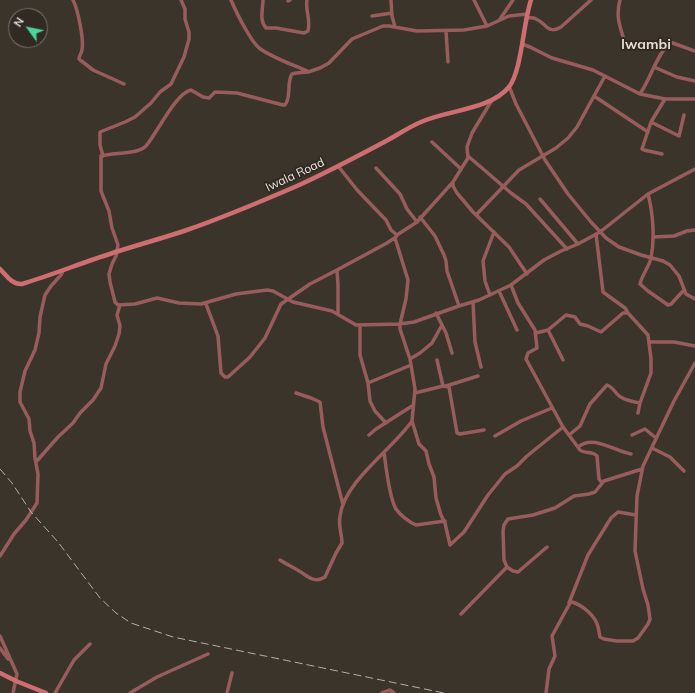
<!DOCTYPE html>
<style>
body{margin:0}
#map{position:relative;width:695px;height:693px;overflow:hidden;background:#3b342b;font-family:Mulish,sans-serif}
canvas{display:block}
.north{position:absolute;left:8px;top:8px;width:40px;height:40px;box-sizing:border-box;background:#312a22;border:1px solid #79736c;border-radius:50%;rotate:303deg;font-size:11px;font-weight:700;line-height:16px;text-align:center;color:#e5e0db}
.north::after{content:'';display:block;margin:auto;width:14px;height:18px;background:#49d49d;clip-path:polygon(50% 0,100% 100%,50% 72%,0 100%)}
</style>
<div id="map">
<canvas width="695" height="693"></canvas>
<div class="north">N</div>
</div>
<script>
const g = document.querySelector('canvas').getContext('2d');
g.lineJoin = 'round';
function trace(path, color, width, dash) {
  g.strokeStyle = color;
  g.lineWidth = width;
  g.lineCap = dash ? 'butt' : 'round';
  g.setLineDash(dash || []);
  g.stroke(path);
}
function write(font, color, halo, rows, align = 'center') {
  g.font = font + ' Mulish,sans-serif';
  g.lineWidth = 4;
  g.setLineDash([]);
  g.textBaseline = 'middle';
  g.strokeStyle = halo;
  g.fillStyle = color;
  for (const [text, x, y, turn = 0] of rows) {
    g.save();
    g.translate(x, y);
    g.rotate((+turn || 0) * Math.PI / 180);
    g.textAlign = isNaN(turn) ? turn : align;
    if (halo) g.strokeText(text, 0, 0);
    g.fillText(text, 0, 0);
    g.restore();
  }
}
const street = new Path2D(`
 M73,0c5,10 11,39 9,50 -1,4 -3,6 -3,9l14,11 31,14
 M231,0c5,12 19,40 28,48 14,10 32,16 48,23
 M263,0c0,10 -4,20 3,28h10l28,5 4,-2c3,-12 -3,-20 -1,-31
 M391,0l1,16 3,11
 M474,0l13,26
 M620,0c-5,18 1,29 6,46
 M288,1l2,-1
 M527,14l-18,2 -22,10 -23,4 -47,1 -28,-5h-6l-31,13 -23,24 -9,5 -12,4 -12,1 -4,1c-6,9 0,22 -7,31h-2l-46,-12 -22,-1 -6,6 -6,-1 -12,-7c-15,3 -34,43 -45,56 -9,9 -33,6 -45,10v35l8,20 3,17 6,17 -2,11 -4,8 -3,10 1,8 5,20 3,3 17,-1 22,-6 22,5 22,1 35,-10 31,-4 6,1 20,11 39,9 24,14 44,-1 14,-2 45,-16 20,-6 32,-15 33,-25 17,-9 17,-7 22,-12 48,-38 47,-25
 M372,16l20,-3
 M526,18c3,0 7,-1 10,1 10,4 12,16 25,8l30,-27
 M500,19l13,-19
 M446,31l2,31
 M522,44l8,3 22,11 41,12 47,24 25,5h30
 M654,67l23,10 18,4
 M509,86l7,18 29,56 23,34 23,28 15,16 13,9 22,8 22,6 7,4 9,11 7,18 9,5
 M640,94c11,-16 16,-38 30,-52l25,9
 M594,96l54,36
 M492,100l-20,33 -5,14 1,11 -15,24v4l4,7 16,19 36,35 18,27
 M651,122l28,14 5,-21
 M432,142l29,27
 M662,154l-18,-4 -2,-1 9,-27 14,-23
 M103,156l-3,-11v-13l25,-10 10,-5 16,-14 9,-11 11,-8 13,-27 5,-18v-7l-4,-13v-10l-4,-9
 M468,156l43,37 15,11 41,45
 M338,166l20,25 28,29 5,10 6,5
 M376,168l24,26 7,15 10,13
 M648,194c5,19 7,44 3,64 -2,9 -9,17 -11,26l8,7 20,14 3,-1 13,-14
 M540,199l38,45
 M476,215l43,-45 37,-22 12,-10 9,-11 28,-51
 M420,217l15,19 9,19 2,6 1,10 12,35
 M596,234l7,58 22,16 3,5
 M653,237l21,-1 13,-5 8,-1
 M511,285l7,18 17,27 2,18 -9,5 -2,6 37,68 17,23c5,4 13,1 17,6l2,23 3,4
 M499,291l18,39
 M490,295l-5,-14 -2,-20 11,-29
 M473,302l2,40 6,25
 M206,304l12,32 3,37 4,4h3l22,-20 15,-19 16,-34 29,-20 27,-14
 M338,313v-28l-1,-15 50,-27 9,-6
 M436,313l10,20 6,20
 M360,326v29l8,28 2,18 5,10 11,12
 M548,330l15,30
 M536,333l12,-3 18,-15 9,2 5,7 8,2 13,6 22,-19h5l20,22 3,24v14l-11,30 -2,10
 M649,342h25l21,4
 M410,359l10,-6 12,-10 10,-18
 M437,360l6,26
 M368,383l43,-18
 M446,386l32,-10
 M296,393l15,5 9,4 3,25 20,78
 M415,393l28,-7 6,1 8,46 3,1 24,-4
 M369,435l7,-6 36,-23
 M569,435l11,-9 10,-22 17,-19c5,2 7,5 10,9 4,5 16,8 23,9
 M632,435l13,-6 11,9
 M495,436l26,-15 31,-13
 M578,447c16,-13 35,4 53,7
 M652,448l18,9 14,14
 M384,452c2,15 5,45 12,57 4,6 13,13 20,16l29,-4
 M36,462l22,-25 15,-14 7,-10 13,-13 8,-12 5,-24 9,-18 4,-12 1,-8 -3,-11 3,-10
 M450,545l-5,-22 -4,-8 -5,-17 -2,-21 -5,-13 -3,-13 -7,-7 -7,-23 3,-32 -5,-30 -10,-30v-5l6,-25 2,-19 -13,-42 2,-3 20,-13 36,-40
 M450,545l14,-13 24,-37 17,-21 12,-8 10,-10 36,-29
 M547,547l-29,25 -5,-1 -6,-4 -3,-7 -1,-29 1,-6 4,-6 25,-4 22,-7 19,-12 15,-2 6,-2 9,-11 38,-12
 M0,556l14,-22 12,-14 11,-17 1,-29 -3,-16 -1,-15 -4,-12 -1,-12 -9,-17v-10l5,-21 10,-21 4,-17 1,-16 5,-22 6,-9 10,-11 2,-4
 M280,560c6,4 13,7 19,11 9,5 15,13 26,6l11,-24 6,-10c0,-10 -4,-16 -2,-27 5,-36 52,-66 72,-95
 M569,603l19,-48 23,-37 7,-6 18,3
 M461,614l46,-47
 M0,636l17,38 -4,19
 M0,648l8,11
 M55,693l19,-33 16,-16
 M130,693l27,-16 51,-23
 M227,693l5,-20
 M382,693l8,-3 4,3
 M546,693l3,-24 6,-13 -3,-20 18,-33 2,-1c10,3 24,14 26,25 1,3 1,6 2,10l4,2 13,2h16l5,-3 10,-14 2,-5 -2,-14 -5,-16 -8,-38 2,-55 6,-30 31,-65 21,-38`);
const secondary = new Path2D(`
 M0,269c6,6 12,16 22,15 33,-10 64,-23 97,-33 22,-7 44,-13 65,-20 38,-13 76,-29 113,-45 31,-14 61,-30 91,-46 11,-6 21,-13 33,-18 26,-12 69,-12 88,-35 13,-17 14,-64 22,-87
 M0,673l16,8 30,12`);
const rail = new Path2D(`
 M0,469l12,14 19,29 27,30 42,56 16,15 15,10 42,14 271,56`);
const streetNames = [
 ["Iwala Road",295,175,-25]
];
const quarterNames = [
 ["Iwambi",646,45]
];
trace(street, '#985c5c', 3.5);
trace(secondary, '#ce6e70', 4.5);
trace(rail, '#b3aea8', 1, [8, 4]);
write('12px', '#e5e0db', '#312a22', streetNames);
write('bold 14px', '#e4dcd0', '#312a22', quarterNames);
</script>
